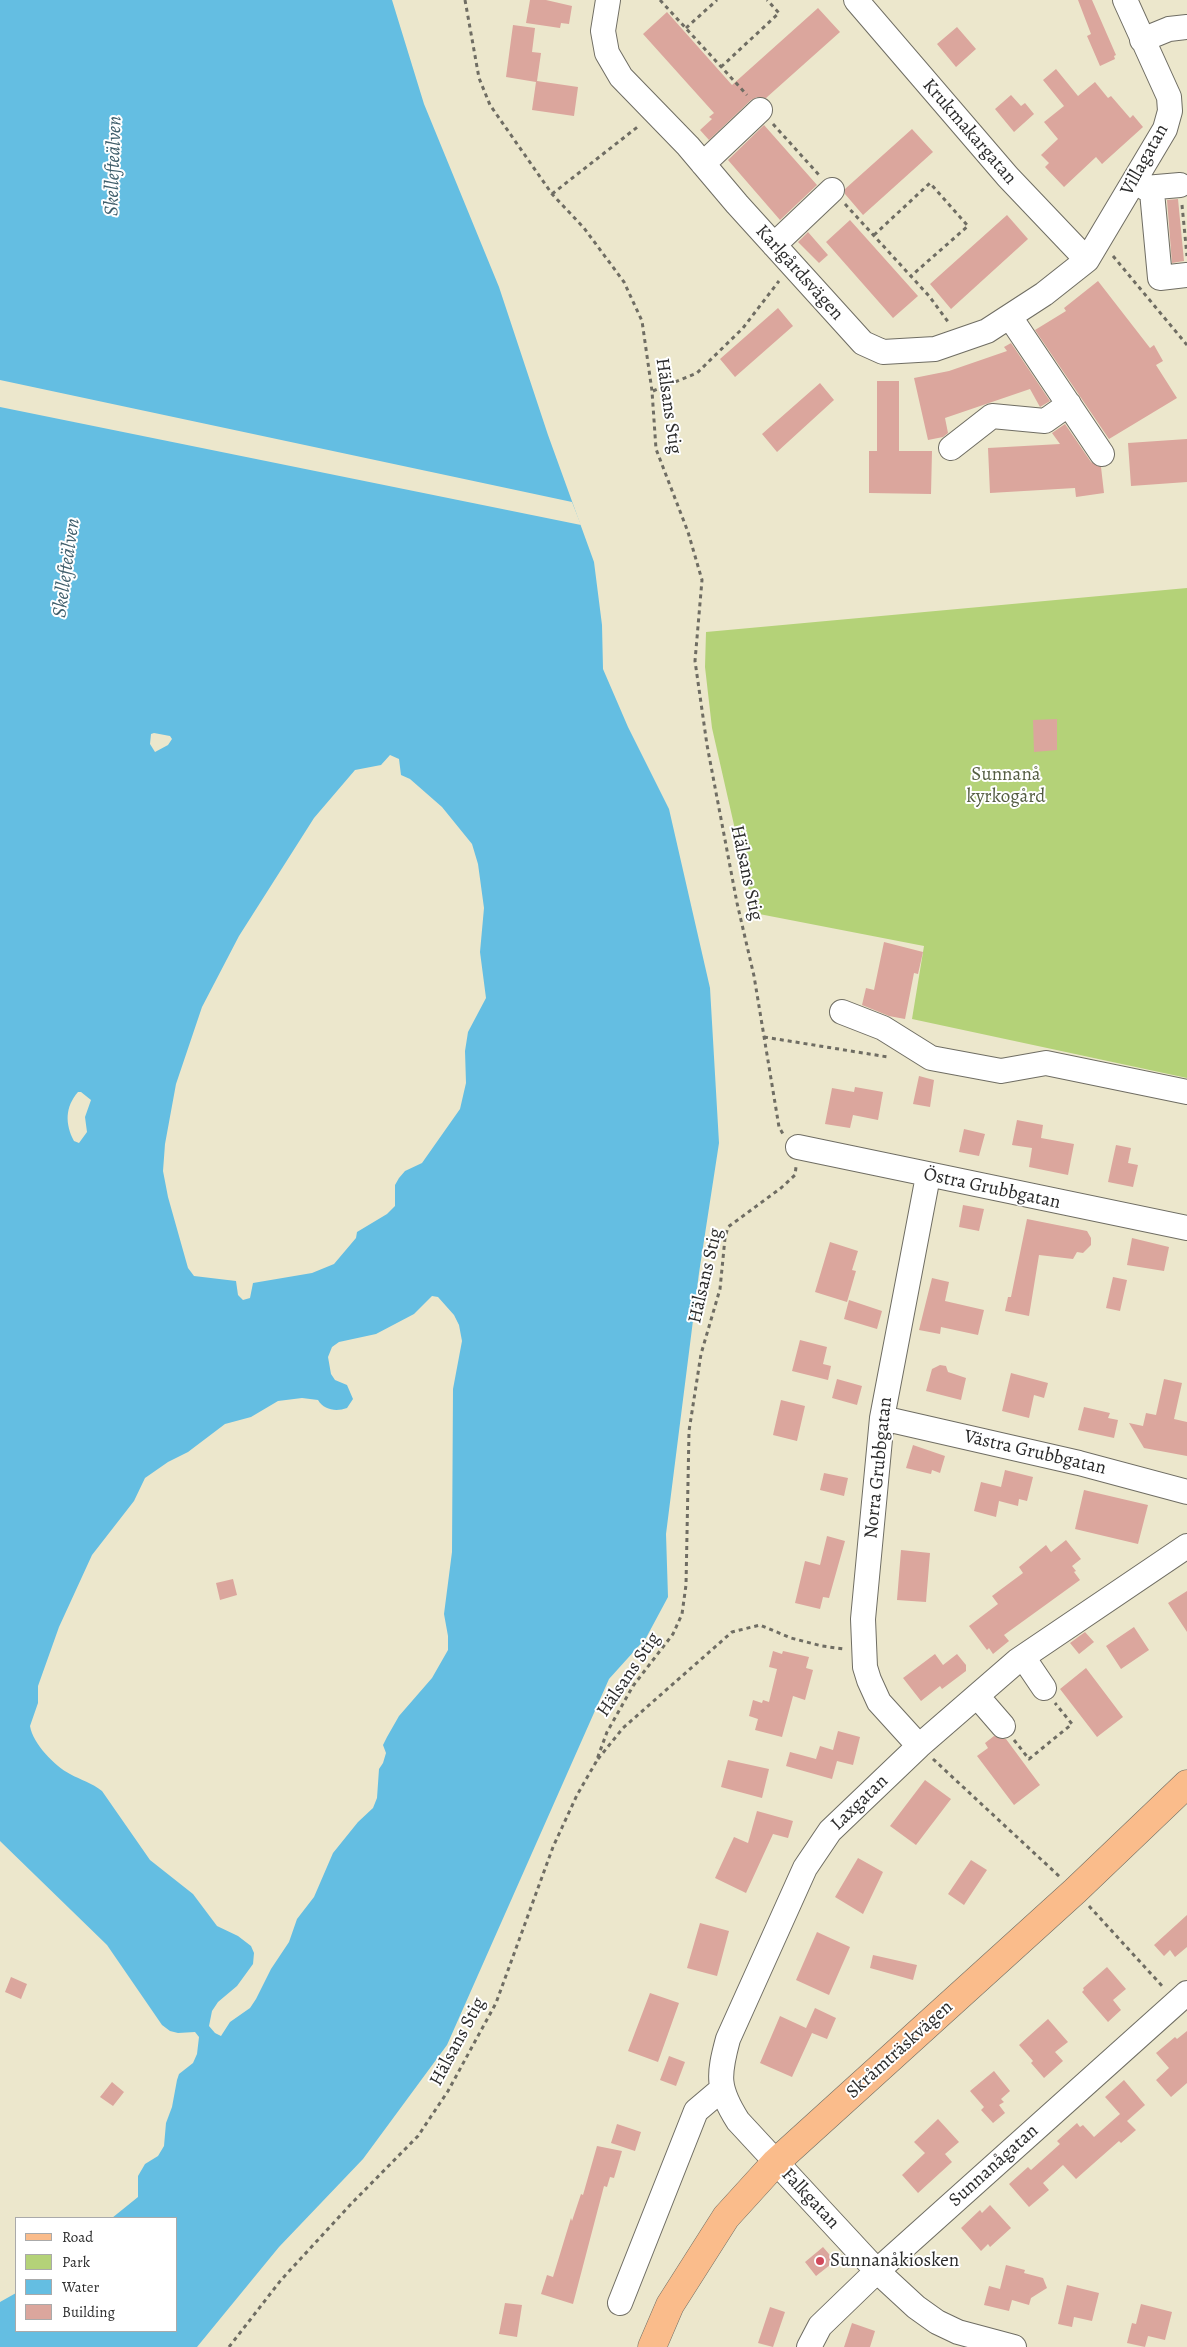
<!DOCTYPE html>
<meta charset="utf-8">
<style>
body{margin:0}
#map{position:relative;width:1187px;height:2347px;overflow:hidden;background:#ece7cc;font-family:Alegreya,serif}
canvas{display:block}
.legend{position:absolute;left:15px;top:2217px;width:162px;height:115px;box-sizing:border-box;background:#fff;border:1px solid #aaa;margin:0;padding:6px 9px;list-style:none;font-size:15px;color:#2b2b2b}
.legend li{display:flex;align-items:center;gap:10px;height:25px}
.legend b{width:25px;border:1px solid #aaa}
</style>
<div id="map">
<canvas width="1187" height="2347"></canvas>
<ul class="legend">
<li><b style="height:6px;background:#fabc8b"></b>Road</li>
<li><b style="height:14px;background:#b4d278"></b>Park</li>
<li><b style="height:14px;background:#64bee2"></b>Water</li>
<li><b style="height:14px;background:#dba69d"></b>Building</li>
</ul>
</div>
<script>
const g = document.querySelector('canvas').getContext('2d');
g.lineJoin = 'round';
function paint(path, color) {
  g.fillStyle = color;
  g.fill(path, 'evenodd');
}
function trace(path, color, width, dash) {
  g.strokeStyle = color;
  g.lineWidth = width;
  g.lineCap = dash ? 'butt' : 'round';
  g.setLineDash(dash || []);
  g.stroke(path);
}
function write(font, color, halo, rows, align = 'center') {
  g.font = font + ' Alegreya,serif';
  g.lineWidth = 4;
  g.setLineDash([]);
  g.textBaseline = 'middle';
  g.strokeStyle = halo;
  g.fillStyle = color;
  for (const [text, x, y, turn = 0] of rows) {
    g.save();
    g.translate(x, y);
    g.rotate((+turn || 0) * Math.PI / 180);
    g.textAlign = isNaN(turn) ? turn : align;
    if (halo) g.strokeText(text, 0, 0);
    g.fillText(text, 0, 0);
    g.restore();
  }
}
const green = new Path2D(`
 M1187,588v490l-275,-59 12,-73 -170,-33 -42,-185 -7,-61 1,-35z`);
const water = new Path2D(`
 M0,0h392l32,104 75,183 49,148 46,127 8,63 1,44 25,58 41,82 41,179 9,155 -20,130 -33,261 2,63 -22,41 -37,41 -162,366 -84,114 -84,88 -82,100h-197v-45l16,-9v38h160v-113h-64l26,-21v-21l7,-12 13,-8 6,-10 2,-23 6,-16 5,-27 2,-6 14,-11 4,-9 2,-17 -4,-5 -17,1 -8,-2 -8,-6 -55,-80 -107,-104zM154,733l16,3 2,3 -4,6 -13,7 -5,-8 1,-10zM390,755l9,4 2,16 9,4 32,28 30,37 6,20 6,44 -4,44 6,46 -18,34 -3,19 1,32 -6,26 -38,54 -17,8 -6,7 -4,7v21l-8,8 -30,18 -1,6 -22,26 -22,9 -59,10 -3,15 -7,2 -5,-5 -2,-14 -42,-5 -6,-8 -20,-71 -5,-26 2,-27 11,-60 26,-77 37,-71 75,-118 41,-48 26,-5zM78,1092h3l10,8 -6,17 2,15 -8,11 -5,-2c-9,-17 -9,-34 4,-49zM432,1296l6,1 16,18 5,10 3,16 -9,48 -1,163 -8,62 4,22v14l-16,28 -33,38 -12,21 -4,8 3,8 -3,10 -4,6 -2,29 -4,10 -15,14 -25,31 -19,44 -17,22 -8,23 -18,27 -15,30 -6,9 -20,14 -9,14 -6,-3 -6,-7 3,-15 6,-9 19,-16 16,-22 1,-11 -3,-7 -13,-10 -21,-10 -24,-32 -43,-34 -48,-69c-10,-8 -21,-11 -32,-17 -15,-8 -37,-30 -40,-48l8,-23v-17l21,-59 33,-72 42,-54 11,-23 23,-16 20,-10 37,-28 26,-7 27,-16 24,-3 16,2c6,10 18,12 29,8l6,-9 -6,-14 -12,-5 -4,-6 -3,-17 4,-10 7,-5 37,-8 38,-20z`);
const pier = new Path2D(`
 M0,380l572,122 9,23 -581,-118z`);
const building = new Path2D(`
 M530,0h16l26,6 -3,18 -8,-1 -1,5 -34,-5z
 M1078,0h14l24,55 -2,1 1,3 -15,7 -13,-30 4,-2z
 M818,8l22,24 -74,66 -9,-1 -6,3 -42,40 -9,-10 12,-11 -3,-2 5,-4 -71,-79 24,-22 65,73z
 M513,25l22,3 -3,24 9,1 -4,28 41,6 -4,29 -42,-6 4,-28 -30,-5z
 M957,27l19,22 -20,18 -19,-23z
 M1056,69l22,27 17,-14 13,16 3,-2 19,22 3,-3 10,12 -41,37 -6,-7 -32,30 -19,-20 4,-4 -8,-8 17,-16 -14,-17 20,-16 -21,-26z
 M1011,95l10,11 4,-3 9,11 -20,18 -19,-23z
 M764,125l53,60 -37,35 -52,-60z
 M912,129l21,23 -70,63 -18,-21v-5z
 M1178,199l6,62 -12,2 -5,-63z
 M1007,215l21,24 -77,70 -21,-25z
 M850,220l68,76 -25,22 -67,-76z
 M808,232l20,23 -9,8 -21,-21z
 M1098,281l52,67 4,-3 9,16 -7,4 21,33 -68,41 -74,-109 31,-19 -2,-3z
 M778,308l15,18 -58,51 -15,-18z
 M1011,343l39,58 -10,6 -10,-18 -85,29 3,15 -5,4 -15,3 -14,-62 35,-7 58,-20 -3,-4z
 M877,381h22v70h33l-1,43 -62,-1v-42h8z
 M820,383l14,17 -57,52 -15,-18z
 M1065,424l26,38 10,5 3,26 -28,4 -1,-9 -85,5 -2,-45 72,-4 -8,-11z
 M1187,439v43l-56,4 -3,-43z
 M1057,719v31l-23,2 -1,-32z
 M884,942l39,10 -5,22 -4,-1 -9,46 -16,-3 -27,-11 4,-17 8,2z
 M919,1076l15,4 -4,27 -17,-3z
 M855,1087l28,5 -5,28 -25,-5 -3,13 -25,-4 7,-36 22,4z
 M1017,1120l26,5 -2,13 33,6 -6,31 -39,-8 3,-19 -20,-3z
 M964,1129l21,5 -6,22 -20,-4z
 M1116,1145l15,3 -3,15 10,2 -5,22 -25,-5z
 M963,1205l21,4 -5,22 -20,-4z
 M1027,1219l60,12 4,7v7l-8,8 -6,-1 -4,7 -34,-4 -10,61 -24,-5 3,-14h3z
 M1132,1238l37,9 -5,24 -37,-6z
 M830,1242l28,9 -6,19 4,1 -9,31 -32,-10z
 M1113,1277l14,3 -7,31 -14,-3z
 M932,1278l17,4 -4,19 39,9 -6,25 -37,-8 -1,7 -21,-4z
 M849,1300l33,11 -5,18 -33,-10z
 M800,1340l27,7 -4,17 8,2 -3,14 -36,-9z
 M940,1365l6,1 2,6 18,6 -5,22 -35,-9 6,-22z
 M1011,1373l37,10 -4,15 -10,-3 -5,23 -27,-7z
 M837,1379l25,7 -5,19 -25,-7z
 M1164,1379l18,4 -8,36 13,3v34l-43,-8 -15,-25 14,3 3,-13 10,2z
 M781,1400l24,6 -8,35 -24,-6z
 M1084,1407l26,6 -2,5 10,2 -4,18 -36,-8z
 M913,1445l32,11 -5,17 -8,-3 -1,4 -25,-6z
 M1005,1470l28,7 -6,24 -8,-2 -1,7 -19,-5 -3,16 -22,-6 7,-29 20,5z
 M824,1473l24,5 -4,18 -24,-6z
 M1084,1490l64,15 -10,39 -63,-15z
 M827,1536l18,5 -16,57 -6,-1 -3,12 -25,-6 10,-42 15,4z
 M1066,1540l15,19 -9,7 4,5 -2,1 6,8 -76,55 5,6 -16,13 -4,-6 -2,2 -18,-24 29,-22 -6,-8 31,-23 -4,-6 27,-22 5,7z
 M901,1550l29,3 -4,49 -29,-2z
 M233,1579l4,16 -17,5 -4,-17z
 M1187,1591v41l-19,-29z
 M1134,1627l15,23 -28,19 -15,-23z
 M1085,1632l9,10 -15,12 -9,-11z
 M773,1651l9,3 1,-3 26,6 -3,11 7,2 -8,30 -12,-4 -11,41 -27,-7 3,-11 -9,-3 4,-16 9,3 1,-3 6,2 8,-33 -8,-2z
 M935,1654l8,11 14,-11 9,11v6l-24,18 -2,-3 -19,15 -18,-23z
 M1086,1668l37,49 -26,20 -37,-48z
 M838,1731l22,6 -7,28 -16,-4 -5,18 -46,-13 4,-14 26,7 4,-13 13,4z
 M994,1736l12,3 34,46 -26,20 -37,-49 11,-8 -3,-5z
 M728,1760l41,9 -7,29 -41,-11z
 M925,1780l26,19 -35,46 -26,-19z
 M757,1811l36,10 -5,17 -15,-4 -27,59 -31,-15 19,-41 14,6z
 M858,1858l25,14 -20,42 -28,-17z
 M971,1860l16,10 -23,35 -16,-11z
 M1187,1915v32l-12,10 -5,-7 -6,6 -10,-11z
 M700,1923l29,8 -12,45 -30,-8z
 M817,1932l33,15 -21,48 -33,-15z
 M873,1955l44,10 -4,15 -43,-12z
 M1107,1967l19,22 -13,11 8,10 -13,12 -26,-30 2,-2 -1,-2z
 M11,1977l16,7 -6,15 -16,-7z
 M650,1993l29,10 -21,59 -30,-11z
 M815,2008l21,10 -9,21 -15,-6 -20,44 -32,-14 20,-47 26,12z
 M1048,2019l20,23 -13,10 8,9 -19,17 -13,-15 2,-2 -14,-16z
 M1187,2031v52l-16,14 -15,-17 13,-12 -13,-15 19,-16 2,2z
 M669,2056l16,6 -9,24 -16,-6z
 M994,2071l16,20 -9,8 3,3 -5,3 6,8 -12,10 -12,-13 3,-3 -14,-16z
 M1124,2080l21,25 -18,16 9,9 -15,13 -2,-2 -43,38 -13,-14 -20,18 6,7 -20,17 -20,-23 19,-17 3,3 29,-26 -3,-3 20,-18 3,4 3,-2 11,12 26,-23 -15,-17z
 M112,2082l12,10 -11,14 -13,-9z
 M938,2119l21,23 -14,12 7,8 -34,31 -16,-18 23,-22 -11,-11z
 M617,2124l24,8 -6,19 -24,-8z
 M597,2146l25,5 -8,27 -4,-1 -3,10 -3,-1 -31,118 -32,-10 6,-19 6,2 18,-59 1,3 9,-27 2,1z
 M990,2205l21,23 -21,19 -2,-3 -7,7 -20,-23 19,-18 2,3z
 M823,2247l12,14 -19,15 -11,-14z
 M1006,2265l19,5 -1,3 19,5 4,10 -16,10 -2,7 -17,-5 -3,11 -25,-6 5,-19 11,3z
 M1067,2285l32,8 -7,28 -18,-4 -2,10 -14,-3z
 M505,2303l17,2 -5,32 -18,-3z
 M1141,2304l31,8 -7,28 -17,-4 -3,11 -18,-4 5,-20 4,1z
 M770,2307l15,5 -12,35 -15,-4z
 M852,2323l23,8 -5,16h-26z`);
const path = new Path2D(`
 M465,0l14,78 11,27 62,89 32,34 40,54 18,39 10,70 4,58 32,83 14,48 -7,81 12,84 30,158 17,73 25,151 4,7
 M660,0l87,95
 M686,28l31,-28
 M721,67l58,-54 -12,-13
 M773,124l46,51
 M552,194l88,-69
 M845,204l84,92 20,27
 M1182,205l5,51
 M874,235l56,-52 38,43 -57,50
 M1113,256l74,89
 M653,391l44,-18 46,-45 36,-47
 M764,1037l124,20
 M1014,1740l15,19 43,-35 -17,-21
 M598,1759l25,-31 109,-96 28,-7 31,13 31,8 22,3
 M933,1759l127,118
 M1089,1906l75,82
 M229,2347l52,-67 70,-76 67,-68 30,-45 48,-88 57,-156 24,-52 19,-33 11,-30 26,-46 40,-52 9,-20 4,-29 3,-154 12,-77 19,-65 5,-51 3,-11 53,-39 14,-13 1,-8`);
const minor = new Path2D(`
 M608,0l-5,31 4,22 14,24 67,69 49,58 126,139 20,9 52,-3 52,-18 57,-37 43,-34 78,-131 5,-18 -1,-14 -44,-97
 M856,0l152,177 79,83
 M1142,40l27,-11 18,-2
 M703,164l57,-54
 M1135,180l17,12 8,86 27,-3
 M1145,188l35,-3
 M774,245l58,-55
 M1010,317l92,137
 M951,448l41,-32 53,5 24,-17
 M842,1012l41,16 48,30 70,13 45,-8 141,29
 M798,1147l389,81
 M882,1418l197,45 108,29
 M1023,1657l21,31
 M977,1696l26,30
 M919,1746l-40,-44 -10,-22 -4,-13 -2,-48 19,-201 46,-242
 M620,2303l76,-192 26,-22
 M809,2347l11,-21 57,-55 310,-278
 M1014,2347l-56,-15 -21,-10 -21,-15 -39,-36 -139,-150c-21,-33 -20,-45 -10,-82l77,-171 25,-37 89,-85 98,-85 170,-115`);
const major = new Path2D(`
 M652,2347l18,-42 56,-88 50,-55 299,-271 112,-107`);
const markers = [
 [820,2261,5,"#d1495b"]
];
const streetNames = [
 ["Krukmakargatan",969,132,49],
 ["Villagatan",1145,160,-61],
 ["Karlgårdsvägen",799,273,48],
 ["Hälsans Stig",668,406,82],
 ["Hälsans Stig",746,873,78],
 ["Östra Grubbgatan",992,1189,12],
 ["Hälsans Stig",706,1276,-77],
 ["Västra Grubbgatan",1035,1453,13],
 ["Norra Grubbgatan",879,1468,-84],
 ["Hälsans Stig",629,1675,-56],
 ["Laxgatan",860,1803,-44],
 ["Hälsans Stig",458,2042,-62],
 ["Skråmträskvägen",900,2050,-42],
 ["Sunnanågatan",994,2166,-42],
 ["Falkgatan",810,2199,47]
];
const parkNames = [
 ["Sunnanå",1006,775],
 ["kyrkogård",1006,797]
];
const poiNames = [
 ["Sunnanåkiosken",830,2261]
];
const waterNames = [
 ["Skellefteälven",114,166,-88],
 ["Skellefteälven",67,568,-82]
];
paint(green, '#b4d278');
paint(water, '#64bee2');
paint(pier, '#ece7cc');
paint(building, '#dba69d');
trace(minor, '#6f6d63', 26);
trace(major, '#6f6d63', 29);
trace(path, '#6f6d63', 3, [4, 4]);
trace(minor, '#fff', 24);
trace(major, '#fabc8b', 28);
for (const [x, y, r, color] of markers) {
  const dot = new Path2D();
  dot.arc(x, y, r, 0, 2 * Math.PI);
  g.fillStyle = color;
  g.fill(dot);
  trace(dot, '#fff', 2);
}
write('19px', '#2b2b2b', '#fff', streetNames);
write('19px', '#545d42', '#fff', parkNames);
write('19px', '#2b2b2b', '#fff', poiNames, 'left');
write('italic 20px', '#3f5e6b', '#fff', waterNames);
</script>
